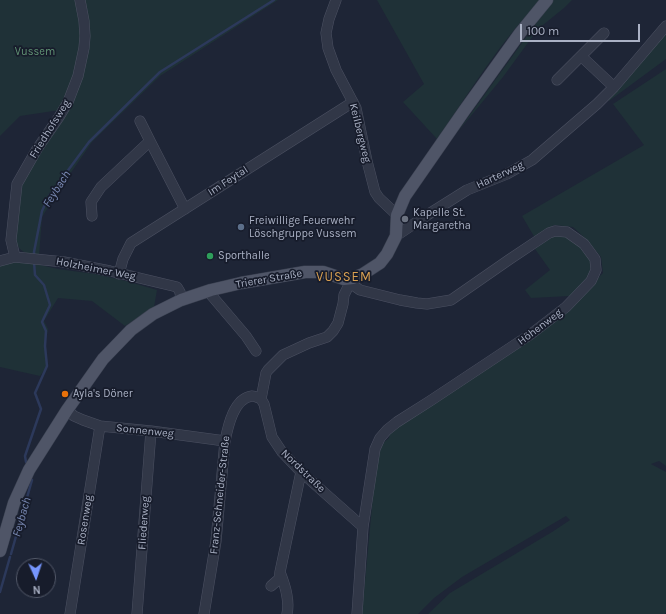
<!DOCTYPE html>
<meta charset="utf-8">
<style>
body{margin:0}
#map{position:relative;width:666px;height:614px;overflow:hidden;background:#1e2536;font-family:Karla,sans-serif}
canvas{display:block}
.north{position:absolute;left:16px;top:558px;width:40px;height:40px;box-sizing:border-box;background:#171c2b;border:1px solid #525868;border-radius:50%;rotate:177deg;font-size:11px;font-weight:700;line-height:16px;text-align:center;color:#aab1c4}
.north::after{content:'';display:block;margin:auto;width:14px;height:18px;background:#7696fe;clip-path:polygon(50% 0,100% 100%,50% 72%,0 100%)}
.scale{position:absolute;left:520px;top:24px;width:120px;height:18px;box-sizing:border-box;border:2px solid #aab1c4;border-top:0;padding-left:5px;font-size:12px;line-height:14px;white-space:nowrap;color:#aab1c4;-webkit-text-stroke:3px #171c2b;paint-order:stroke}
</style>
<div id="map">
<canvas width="666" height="614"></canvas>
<div class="north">N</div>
<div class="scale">100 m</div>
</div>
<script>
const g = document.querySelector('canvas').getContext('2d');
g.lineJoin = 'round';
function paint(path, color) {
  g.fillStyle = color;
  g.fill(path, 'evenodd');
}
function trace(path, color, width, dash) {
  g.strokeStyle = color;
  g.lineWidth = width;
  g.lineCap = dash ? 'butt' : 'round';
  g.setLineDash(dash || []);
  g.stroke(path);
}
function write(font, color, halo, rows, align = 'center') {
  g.font = font + ' Karla,sans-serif';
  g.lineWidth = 3.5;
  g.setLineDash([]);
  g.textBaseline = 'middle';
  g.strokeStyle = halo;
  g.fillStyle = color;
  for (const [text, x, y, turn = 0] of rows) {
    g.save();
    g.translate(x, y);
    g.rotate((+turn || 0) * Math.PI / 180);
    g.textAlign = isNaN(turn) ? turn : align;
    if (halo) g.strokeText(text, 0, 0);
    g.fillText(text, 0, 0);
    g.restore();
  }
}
const green = new Path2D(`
 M0,0h77l6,21 -8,54 -15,35 -40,6 -20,20z
 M84,0h194l-118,76 -68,66 -35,51 -15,24 -3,39c-14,-3 -20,-3 -24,-18l5,-54 65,-120 3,-52z
 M377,0h164c-41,41 -71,92 -104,139l-34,-37 21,-18z
 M553,0h19l-8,8 -26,21 -35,48 -47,57z
 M666,32v27l-57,42 -2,-3z
 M666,69v397l-7,-5 -8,3 15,8v140l-1,2h-237l22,-21 102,-61 18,-12 -4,-4 -104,61 -28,21 -16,16h-56l13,-140 6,-29 8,-7 1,-6 165,-111 48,-48 -2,-16 -14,-17 -14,-13 -19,-2 -19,13 -13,-22 122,-71 -31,-41z
 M556,234l13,1 24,25 -5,18 -18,18 -39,2 -6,-8 25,-20 -15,-21z
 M22,261l36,8 37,5 31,7 31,9 -3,17 -29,19 -33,-25 -34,-3 -14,23 4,8 -3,17 2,20 -7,10 -40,-9v-103z`);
const stream = new Path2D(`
 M34,255v-3l8,-41 7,-15 40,-54 71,-70 114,-72
 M26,462l-1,-6 16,-47 -6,-16 12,-27 -2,-20 1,-15 -4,-9 8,-17 -6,-20 -9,-10 -1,-13
 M11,554l21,-74
 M0,592l10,-35`);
const minor = new Path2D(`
 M336,0l-7,19 -3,14 2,15 8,22 20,38 11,53 8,31 4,6 18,17
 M581,56l33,31
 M557,80l47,-47
 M140,121l10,20
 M92,216l-1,-14 10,-15 49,-46 35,68
 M396,236l28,-19 43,-27 40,-16 25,-14 65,-56 17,-17 52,-61
 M15,257l-4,-17 6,-56 20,-35 22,-32 9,-15 10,-26 6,-28 1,-12 -1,-15 -4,-21
 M0,261l15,-4 49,5 46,9 67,16 3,5 1,8
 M119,274l4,-15 8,-16 222,-141
 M350,278v5l-6,12 -1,9 -5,19 -5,8 -6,6 -18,6 -26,12 -15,15 -2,3 -5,26 3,5 8,33 10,15 19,20 62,55
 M350,283l10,7 40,10 17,3 10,1 24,-4 59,-41 39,-26 6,-2 12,1 17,12 11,15 1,11 -5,11 -25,26 -35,27 -101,67 -33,21 -10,8 -7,8 -5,11 -12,78 -6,87
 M211,290l1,6 34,40 10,15
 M67,410l7,6 9,4 17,6 51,5 74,10
 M271,586l8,-7 1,-7
 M70,614l30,-188
 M137,614l14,-183
 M204,614l12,-73 9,-100c3,-15 9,-43 27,-45 3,0 6,2 9,3
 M287,614c3,-14 -2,-29 -7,-42l21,-100`);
const major = new Path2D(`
 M0,551l14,-48 15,-33 38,-60 36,-51 28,-29 22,-16 28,-14 30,-10 30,-7 64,-11h18l21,7 9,-1 10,-4 17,-11 7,-9 9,-18 1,-21 8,-19 59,-85 56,-78 27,-33`);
const markers = [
 [405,219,4,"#6b7280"],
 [241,227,4,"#5c6f8a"],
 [210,256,4,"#2e9e5b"],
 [65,394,4,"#e8710a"]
];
const parkNames = [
 ["Vussem",35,52]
];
const streetNames = [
 ["Friedhofsweg",50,129,-58],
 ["Keilbergweg",360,133,76],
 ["Harterweg",500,175,-25],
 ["Im Feytal",228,181,-33],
 ["Holzheimer Weg",96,269,11],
 ["Trierer Straße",269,279,-10],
 ["Höhenweg",540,327,-37],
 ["Sonnenweg",145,431,6],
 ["Nordstraße",303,471,44],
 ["Franz-Schneider-Straße",220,495,-84],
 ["Rosenweg",85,520,-81],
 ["Fliederweg",144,523,-86]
];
const poiNames = [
 ["Kapelle St.",413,213],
 ["Margaretha",413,226],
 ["Freiwillige Feuerwehr",249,221],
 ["Löschgruppe Vussem",249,234],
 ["Sporthalle",218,256],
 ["Ayla's Döner",73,394]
];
const waterNames = [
 ["Feybach",57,189,-57],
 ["Feybach",22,517,-74]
];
const quarterNames = [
 ["VUSSEM",344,277]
];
paint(green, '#1f3137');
trace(stream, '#2c395b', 2.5);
trace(minor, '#4c5162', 11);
trace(major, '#3a4050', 13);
trace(minor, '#313747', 10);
trace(major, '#4f5567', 12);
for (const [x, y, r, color] of markers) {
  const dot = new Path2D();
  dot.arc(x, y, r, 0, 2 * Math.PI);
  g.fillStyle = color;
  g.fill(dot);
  trace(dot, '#171c2b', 1.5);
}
write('11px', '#629575', '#171c2b', parkNames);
write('11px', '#aab1c4', '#171c2b', streetNames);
write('11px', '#aab1c4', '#171c2b', poiNames, 'left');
write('italic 12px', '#7989b3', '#171c2b', waterNames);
g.letterSpacing = '1px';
write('13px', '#d9a051', '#171c2b', quarterNames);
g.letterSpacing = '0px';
</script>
